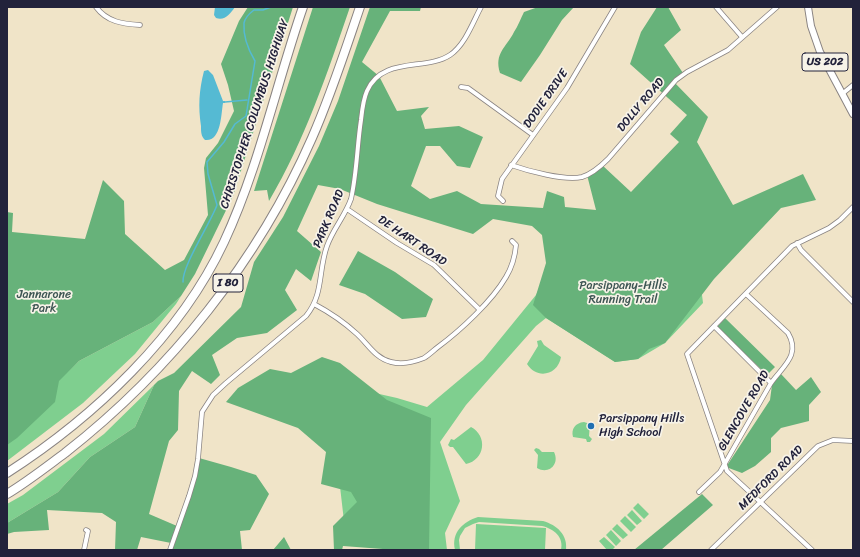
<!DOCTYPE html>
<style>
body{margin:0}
#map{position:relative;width:860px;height:557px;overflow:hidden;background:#f0e4c8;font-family:Sriracha,sans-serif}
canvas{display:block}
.frame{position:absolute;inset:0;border:8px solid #22223b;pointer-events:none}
</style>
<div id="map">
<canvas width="860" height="557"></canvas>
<div class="frame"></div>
</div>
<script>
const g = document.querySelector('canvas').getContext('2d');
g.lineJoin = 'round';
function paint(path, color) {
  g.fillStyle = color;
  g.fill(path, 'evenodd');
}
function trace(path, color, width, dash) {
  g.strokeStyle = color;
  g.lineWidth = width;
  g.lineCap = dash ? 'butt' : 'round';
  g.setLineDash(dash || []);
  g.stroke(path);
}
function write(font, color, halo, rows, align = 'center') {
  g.font = font + ' Sriracha,sans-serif';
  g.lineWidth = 3.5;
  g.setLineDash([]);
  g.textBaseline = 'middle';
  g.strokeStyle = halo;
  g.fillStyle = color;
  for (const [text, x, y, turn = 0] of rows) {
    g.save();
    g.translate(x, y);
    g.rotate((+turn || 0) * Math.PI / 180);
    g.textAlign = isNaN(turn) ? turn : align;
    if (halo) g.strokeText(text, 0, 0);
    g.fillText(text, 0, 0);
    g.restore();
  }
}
const green = new Path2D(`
 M102,232l-40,145 17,-16 74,-39 28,-26 -5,8 -41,50 -52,49 -76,58v-184z
 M554,260l144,2 5,41 -38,40 -27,16 -23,3 -69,-44 -10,8 -70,79 -26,37 20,59 -15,32 2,17h-51l-51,-20 -10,-87 31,-52 31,7 30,9 56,-47 53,-65z
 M541,340l3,5 17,12c-3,18 -24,23 -34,7l11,-18 -1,-5z
 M154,385l-19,42 -45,30 -32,35 -51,31v-19l16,-9 81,-61z
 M584,422l6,2 -1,12 3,3 -2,3h-3l-1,-3 -13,-2c-2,-8 2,-14 11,-15z
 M471,427c17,9 14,33 -5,37l-13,-17h-3l-2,-2 3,-6 3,1z
 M536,448l3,1 3,3h12c6,12 -5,23 -17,16l1,-13 -4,-5z
 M638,503l11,11 -5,5 -11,-11z
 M632,510l10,11 -5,4 -10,-10z
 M625,516l11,11 -5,5 -11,-11z
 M478,517l65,4c14,4 25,14 23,29h-5c3,-13 -7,-21 -19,-24l-63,-4 -6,2 -8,4 -5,8 -1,4 1,10h-5c-4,-18 8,-28 23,-33z
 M476,524l70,4 -1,22h-70z
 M617,524l11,11 -5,4 -11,-10z
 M611,530l10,11 -5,5 -10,-11z
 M604,537l11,10 -3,3h-5l-8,-9z`);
const forest = new Path2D(`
 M248,7h45l-60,189 -38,78 -14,22 -28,26 -74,39 -20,20 -4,21 -38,36 -10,7v-233l6,1 -1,19 73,7 18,-59 21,21 1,33 40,36 19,-10 24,-45 -4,-47 2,-10 12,-15 16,-32 -6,-26 -7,-21 18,-43z
 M313,7h37c-23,67 -45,133 -81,194l-2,-11 -13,1z
 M370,7h51l-1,4h-30l-28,51 17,14 18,35 32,-4 -8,9 4,13 34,-3 24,11 -13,31 -13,-2 -17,-20h-14l-15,40 19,13 27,-8 24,13 62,4 4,-17 17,6 1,10 31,3 -9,-35 15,-10 29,27 48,-50 -9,-8 17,-19 -57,-51 11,-32 16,-25h11l13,23 -17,15 19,28 -9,9 34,35 -11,25 36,63 70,-31 13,26 -35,8 -67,71 -49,64 -16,6 -11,10 -23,3 -69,-44 -13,-13 13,-42 -4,-28 -10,-9 -39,-7 -20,15 -96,-30 -37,-15 -22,-4 -21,46 24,21 -10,29 -15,-12 -11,21 12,20 -30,23 -30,5 -25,17 8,20 -9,9 -19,-13 -13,20 -1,39 -9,11 -20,73 28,12 22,-68 32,9 25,8 13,19 -19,36 -10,1 2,19h-72l1,-7 -30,-6 -4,13h-22l1,-28 -14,-9 -55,-3 2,20 -35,2 -7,2v-11l51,-31 32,-35 45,-30 19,-42 4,-4 16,-8 67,-66 13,-45 29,-45 36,-71 19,-45z
 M538,7h36l-12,13 -22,35 -19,27 -21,-9c-6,-20 6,-25 14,-41 4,-6 7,-14 10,-20z
 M358,251l37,21 38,27 -7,18 -24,2 -37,-25 -26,-9z
 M725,318l50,49 -8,8 -50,-48z
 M322,357l18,6 47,37 44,18 -2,132h-33l-53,-4 -1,4h-8l-1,-24 24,-24 -6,-10 -30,-8 5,-32 -28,-24 -72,-26 12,-14 32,-19 21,4z
 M781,374l15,16 15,-13 10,15 -12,13v16l-28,7 -10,10v14l-16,14 -13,7 -16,-6 44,-67 2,-15z
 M702,494l11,11 -52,45h-27z
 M284,537l7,13h-18z`);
const water = new Path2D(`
 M215,7h20c-5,7 -10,14 -19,11l-2,-3z
 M208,70l5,5 10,26h2v2h-2c-2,12 -2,39 -18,37 -4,-4 -4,-8 -4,-14 -3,-19 -2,-36 3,-55z`);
const stream = new Path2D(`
 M225,102l22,-2
 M183,282c-1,-16 27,-58 34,-77l-9,-31 -1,-12 17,-20 11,-18 11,-8 9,-55c-6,-10 -12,-25 -11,-38 1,-5 6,-10 10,-13h9l8,-3`);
const minor = new Path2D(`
 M96,7c11,15 27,17 44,18
 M716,7l26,30
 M461,87l7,1 65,47
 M842,94l11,-9
 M511,165c17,6 54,16 71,12 10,-3 18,-10 26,-18l68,-79 11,-8 41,-22 49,-43
 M503,201l-5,-5 4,-17 65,-91 48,-81
 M347,209l50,34 37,22 45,44
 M797,243l4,7 52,52
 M314,304c15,8 30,18 43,30 11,10 18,24 34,28 11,3 23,0 33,-4 5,-3 10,-8 14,-11 23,-17 54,-46 68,-70 6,-10 9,-20 10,-32l-4,-4
 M714,326l57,57
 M699,492l21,-20 51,-89c12,-17 30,-28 17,-50l-42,-39
 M84,550l4,-19 -2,-1
 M170,550l19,-54 6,-20 3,-17 4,-47 11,-17 13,-12 80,-67c18,-22 12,-45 21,-70 6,-17 18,-30 24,-47 6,-26 6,-53 10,-79 1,-9 2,-20 6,-29 15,-35 59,-20 83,-36 15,-10 23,-33 31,-48
 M711,550l107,-104 15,-6 20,1
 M812,550l-85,-79 -40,-117 105,-108 37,-18 11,-8 13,-13`);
const primary = new Path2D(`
 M808,7l3,19 9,26 33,62`);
const motorway = new Path2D(`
 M7,473c87,-56 173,-137 217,-231 35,-75 52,-157 79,-235
 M7,494c20,-12 39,-27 58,-41 106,-83 193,-192 247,-315 19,-43 33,-87 48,-131`);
const markers = [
 [591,426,4,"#1f6fb2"]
];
const shields = [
 [825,62,46],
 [228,283,30]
];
const shieldNames = [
 ["US 202",825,62],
 ["I 80",228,283]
];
const streetNames = [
 ["DODIE DRIVE",546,99,-55],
 ["DOLLY ROAD",641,105,-50],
 ["CHRISTOPHER COLUMBUS HIGHWAY",255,114,-72],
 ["PARK ROAD",329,219,-67],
 ["DE HART ROAD",412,241,34],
 ["GLENCOVE ROAD",744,411,-60],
 ["MEDFORD ROAD",771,478,-45]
];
const parkNames = [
 ["Parsippany-Hills",623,286],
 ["Running Trail",623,300],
 ["Jannarone",44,295],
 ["Park",44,309]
];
const poiNames = [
 ["Parsippany Hills",599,419],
 ["High School",599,433]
];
paint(green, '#7fcf8f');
paint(forest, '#67b27a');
paint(water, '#55bad3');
trace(stream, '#55bad3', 1.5);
trace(minor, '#898382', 5.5);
trace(primary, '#898382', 8);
trace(motorway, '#898382', 10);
trace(minor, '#fff', 4);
trace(primary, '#fff', 6);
trace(motorway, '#fff', 8);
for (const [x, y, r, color] of markers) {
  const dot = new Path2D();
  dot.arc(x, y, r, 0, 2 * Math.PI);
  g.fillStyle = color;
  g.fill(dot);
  trace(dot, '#f7f3e8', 1.5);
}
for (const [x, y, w] of shields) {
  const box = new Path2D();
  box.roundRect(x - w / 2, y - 9, w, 18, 3);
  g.fillStyle = '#f7f3e8';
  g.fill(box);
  trace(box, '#22223b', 1);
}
write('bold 11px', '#22223b', null, shieldNames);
write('12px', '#22223b', '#f7f3e8', streetNames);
write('12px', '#3e5654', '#f7f3e8', parkNames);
write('12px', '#22223b', '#f7f3e8', poiNames, 'left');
</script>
